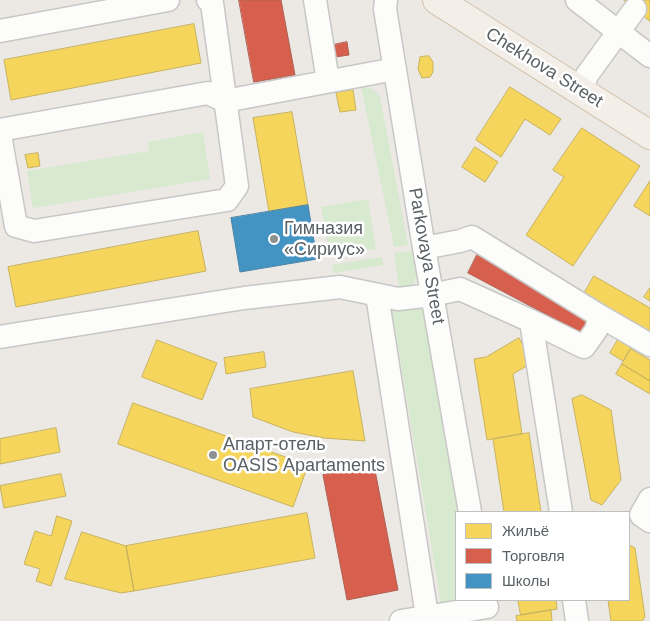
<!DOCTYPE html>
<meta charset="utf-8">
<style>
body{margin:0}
#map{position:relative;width:650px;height:621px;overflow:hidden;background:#ece9e5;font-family:Helvetica,sans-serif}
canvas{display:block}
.legend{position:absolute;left:455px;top:511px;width:175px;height:90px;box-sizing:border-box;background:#fff;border:1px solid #bdc0c1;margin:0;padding:6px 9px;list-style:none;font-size:15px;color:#5a6164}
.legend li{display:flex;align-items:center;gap:10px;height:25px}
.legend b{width:25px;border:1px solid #bdc0c1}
</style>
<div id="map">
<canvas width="650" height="621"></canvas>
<ul class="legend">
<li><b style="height:14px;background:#f6d55c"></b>Жильё</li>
<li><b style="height:14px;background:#d6604d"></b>Торговля</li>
<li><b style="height:14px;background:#4393c3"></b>Школы</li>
</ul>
</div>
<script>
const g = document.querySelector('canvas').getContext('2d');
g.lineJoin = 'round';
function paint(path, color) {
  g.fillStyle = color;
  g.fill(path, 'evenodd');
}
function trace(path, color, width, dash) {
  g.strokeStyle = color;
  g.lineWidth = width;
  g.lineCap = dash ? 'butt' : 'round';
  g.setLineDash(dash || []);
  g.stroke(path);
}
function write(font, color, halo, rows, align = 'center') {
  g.font = font + ' Helvetica,sans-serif';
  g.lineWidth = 5;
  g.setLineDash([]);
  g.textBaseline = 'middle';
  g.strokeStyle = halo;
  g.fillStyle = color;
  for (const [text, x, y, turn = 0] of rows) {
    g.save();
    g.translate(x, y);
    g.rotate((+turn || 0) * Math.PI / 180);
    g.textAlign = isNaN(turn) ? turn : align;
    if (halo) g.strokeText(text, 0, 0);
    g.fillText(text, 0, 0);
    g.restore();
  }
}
const green = new Path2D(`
 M361,86l12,3 7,8 28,148 -14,2z
 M203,132l7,47 -177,29 -6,-37 122,-20 -1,-9z
 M368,199l8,50 -46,8 -9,-50z
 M411,251c5,9 9,28 0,36 -3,3 -7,5 -11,7l-6,-41z
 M382,257l1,8 -49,8 -2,-8z
 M426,301l34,211h-4v88h19l-33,9 -51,-304z`);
const homes = new Path2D(`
 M624,0h26v21z
 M194,24l7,39 -190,37 -7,-40z
 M429,56l4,6v10l-3,5 -8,1 -4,-9 2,-12z
 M510,87l51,32 -11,16 -25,-16 -24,38 -25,-17z
 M353,90l3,20 -16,2 -4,-19z
 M292,112l16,93 -39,7 -16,-94z
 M582,128l58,38 -67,100 -47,-31 38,-58 -11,-7z
 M475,147l23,15 -13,20 -23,-15z
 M38,153l2,13 -12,2 -3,-13z
 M650,181v35l-16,-10z
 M198,231l8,40 -190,36 -8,-40z
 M594,276l56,32v31l-69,-40z
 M650,288v13l-6,-4z
 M519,338l14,24 -20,12 9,60 -35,6 -13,-81 12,-2z
 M619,338l13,8 -9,15 -13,-8z
 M157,340l60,23 -15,37 -60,-23z
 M631,349l19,11v21l-28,-17z
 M264,352l2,15 -40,7 -2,-16z
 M622,364l28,17v13l-34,-20z
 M353,371l12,70 -41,-3 -31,-6 -40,-15 -3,-28z
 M582,395l29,15 10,70 -19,25 -11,-5 -19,-101z
 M133,403l175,62 -15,42 -175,-63z
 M56,428l4,24 -60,12v-25z
 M529,433l12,79h-37l-11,-73z
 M61,474l5,22 -62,12 -4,-22z
 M307,513l8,45 -181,33 -8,-45z
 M57,516l15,5 -21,65 -15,-5 4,-12 -16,-5 11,-33 16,5z
 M82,532l44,14 8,45 -13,2 -56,-14z
 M629,545l6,3 10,69 -3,4h-31l-3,-21h21z
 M518,600h38l1,9 -36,6z
 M551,610l1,11h-35l-1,-5z`);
const shops = new Path2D(`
 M239,0h42l14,75 -41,7z
 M347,42l2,13 -14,2 -2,-12z
 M479,251l115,67 -9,17 -117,-62z
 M374,465l24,125 -51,10 -24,-125z`);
const schools = new Path2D(`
 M308,205l9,54 -77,13 -9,-54z`);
const minor = new Path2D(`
 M315,0l13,81
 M386,0l-1,9 39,239 46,264
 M577,0l73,56
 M0,31l168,-31
 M581,92l6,-17 48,-66
 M0,130l208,-37 17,8 170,-32
 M0,135l16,91 18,5 193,-31 10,-14 -25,-183 -4,-3
 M424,248l36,-7 12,-4 128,79
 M377,295l50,321
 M531,321l30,191
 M0,337l244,-39 96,-11 58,12 34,-4 28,-6 71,32 53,26 12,-17 4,-14 50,29
 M650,499l-9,16 9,6
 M574,600l3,21
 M401,621l86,-14`);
const major = new Path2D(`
 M437,0l213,135`);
const markers = [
 [274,239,5,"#8d9191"],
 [213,455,5,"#8d9191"]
];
const streetNames = [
 ["Chekhova Street",544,68,32],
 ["Parkovaya Street",426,256,80]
];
const poiNames = [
 ["Гимназия",284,229],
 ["«Сириус»",284,250],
 ["Апарт-отель",223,445],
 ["OASIS Apartaments",223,466]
];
paint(green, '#d7e9ce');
paint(homes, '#f6d55c');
trace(homes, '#c7b25e', 1);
paint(shops, '#d6604d');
trace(shops, '#b16054', 1);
paint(schools, '#4393c3');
trace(schools, '#4a84a6', 1);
trace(minor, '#c7c7c6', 25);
trace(major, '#d6c4b0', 30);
trace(minor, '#fcfcfb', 22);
trace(major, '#f3eee7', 28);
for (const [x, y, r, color] of markers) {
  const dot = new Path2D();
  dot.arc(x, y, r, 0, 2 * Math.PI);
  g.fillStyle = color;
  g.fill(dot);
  trace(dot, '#fff', 2);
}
write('18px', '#5a6164', '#fff', streetNames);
write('18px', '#5a6164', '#fff', poiNames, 'left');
</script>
